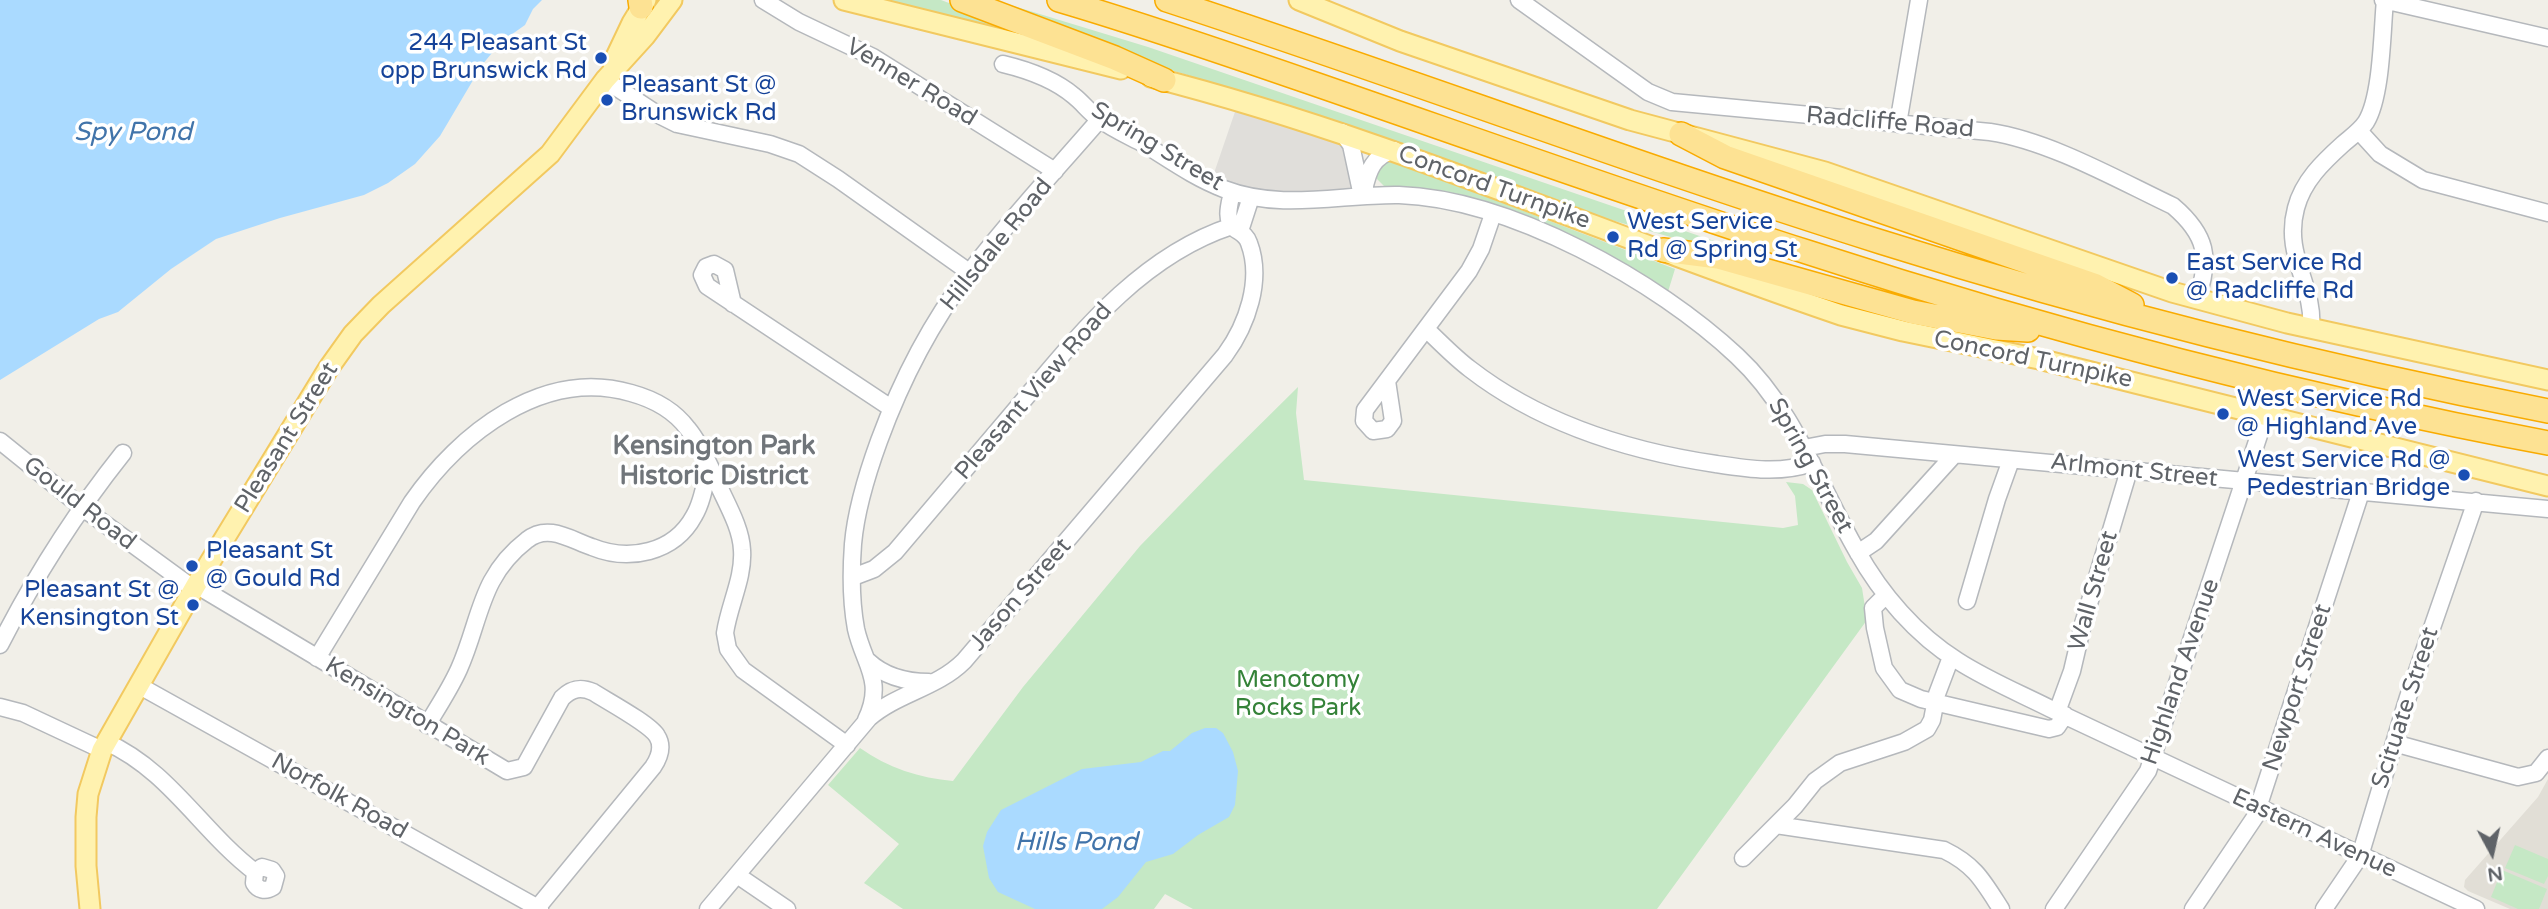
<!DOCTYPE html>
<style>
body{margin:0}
#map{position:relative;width:2548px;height:909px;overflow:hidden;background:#f1efe8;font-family:"Varela Round",sans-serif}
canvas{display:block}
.north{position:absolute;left:2457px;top:818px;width:70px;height:70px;-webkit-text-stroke:5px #fff;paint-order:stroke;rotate:172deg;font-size:19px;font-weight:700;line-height:28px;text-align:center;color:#5f6368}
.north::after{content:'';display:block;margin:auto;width:24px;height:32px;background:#5f6368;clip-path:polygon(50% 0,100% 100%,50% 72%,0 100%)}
</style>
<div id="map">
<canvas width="2548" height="909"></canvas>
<div class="north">N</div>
</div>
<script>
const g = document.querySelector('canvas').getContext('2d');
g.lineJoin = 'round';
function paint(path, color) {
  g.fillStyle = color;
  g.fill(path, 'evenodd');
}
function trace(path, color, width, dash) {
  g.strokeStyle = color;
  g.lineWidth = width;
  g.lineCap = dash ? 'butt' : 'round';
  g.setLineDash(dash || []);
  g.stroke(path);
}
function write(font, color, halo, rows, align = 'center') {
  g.font = font + ' "Varela Round",sans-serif';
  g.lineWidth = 7;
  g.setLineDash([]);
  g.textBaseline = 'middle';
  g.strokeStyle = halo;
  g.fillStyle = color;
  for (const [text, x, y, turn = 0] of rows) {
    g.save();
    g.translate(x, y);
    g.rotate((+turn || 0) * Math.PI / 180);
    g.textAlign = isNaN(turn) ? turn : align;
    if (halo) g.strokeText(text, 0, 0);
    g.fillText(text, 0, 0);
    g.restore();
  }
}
const industrial = new Path2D(`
 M1237,106l108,36 6,23v27l-51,2 -38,-2 -50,-13z`);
const education = new Path2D(`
 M2548,779v130h-38l-42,-18 -4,-4 1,-7 73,-83z`);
const green = new Path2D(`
 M876,0h65l135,51z
 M997,1l151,46 642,220 -50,-10 -153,-44 -292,-105 -170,-52z
 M1391,160l284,109 -8,26 -65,-39 -217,-69 -8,-8c1,-12 2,-16 14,-19z
 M1298,387l-2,26 8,67 479,48 15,-3 -3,-29 -9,-14 17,2 9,6 35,72 15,26 5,32 -210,289h-464l-28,-15 -11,15h-251l-39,-26 35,-39 -71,-59 32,-37c28,20 60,30 93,33l70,-94 117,-141 73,-75z
 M2515,845l33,14v17l-4,8 -39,-16z
 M2502,870l45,19 -8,20h-21l-27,-12z`);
const water = new Path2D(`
 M0,0h542l-9,9 -8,16 -24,17 -19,23 -42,71 -25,28 -27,19 -24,12 -84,23 -64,21 -45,30 -53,43 -19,7 -99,61z
 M1205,728h11l7,5 10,19 5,19 -3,34 -6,12 -31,18 -25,19 -27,8 -28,35 -16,12h-67l-37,-17 -9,-14 -6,-32 4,-14 14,-22 81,-41 59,-7 22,-11h7l22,-18z`);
const minor = new Path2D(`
 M763,0l36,22 74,35 182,114
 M1519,0l129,92 24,10 318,30c60,9 128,48 183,74 34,29 38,52 24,93
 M2383,0l165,38
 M1003,64c25,6 51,15 71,32 9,7 15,16 24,22 14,11 31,18 46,26 26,16 51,34 80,45 57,22 117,5 175,6 112,4 258,86 338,161 58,54 81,128 120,195 24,43 59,84 101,110 31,20 66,34 99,51l419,197
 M605,80l52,34 20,10 93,20 29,10 39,25 131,93
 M1898,124l21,-124
 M2359,131l21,23 43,26 125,33
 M1342,132l9,13 11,51
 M1364,190c4,-19 9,-34 30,-40
 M1240,231l11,-34
 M733,304l-8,-34 -11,-6 -8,3 -4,8 5,11 184,122
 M1426,329c14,13 28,28 44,40 71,55 158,82 246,95 33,5 64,10 96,-1
 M2311,329c4,-44 -28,-73 -15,-121 7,-27 27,-46 47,-64 8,-7 17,-13 23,-22 16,-26 16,-91 19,-122
 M1387,381l6,40 -6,8 -14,2 -9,-10 1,-11 104,-139 12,-22 12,-35
 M0,441l83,67 111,81
 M1804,448l21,-4h20l703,65
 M1858,553l18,-12 78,-86
 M853,577l21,-8 21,-17c39,-46 78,-92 117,-138 62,-73 125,-157 220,-188
 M196,585l311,186 17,-4 38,-69c10,-10 19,-11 31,-6 14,9 57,32 64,44 7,11 2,22 -4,31l-115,140
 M1886,595l-13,13 2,20 9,40 16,22 21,9 128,30 8,-2 8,-12
 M1967,601l30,-102 14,-39
 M0,645c34,-67 76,-133 123,-192
 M317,658l95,-156c47,-68 131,-135 219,-109 22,6 43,17 57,36 11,13 19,31 26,46 9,23 27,50 28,75 2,28 -13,55 -17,83l3,16 15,21 104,75
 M868,661c17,16 39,21 61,21
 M138,685l402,224
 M0,707l23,6 79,37
 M2057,712l15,-41 11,-47 46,-154
 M866,720c19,-40 -2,-55 -10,-91 -5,-27 -5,-58 -3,-85 3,-35 14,-70 26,-103 22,-60 51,-117 90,-168 40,-53 87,-103 131,-154
 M427,725c11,-18 23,-36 32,-56 22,-49 20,-92 68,-129 21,-17 44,0 65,7 37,15 82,6 102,-31 9,-15 11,-34 15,-51
 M106,742c63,28 96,90 149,130l-1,11c4,7 11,9 19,4l3,-11 -4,-6 -10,-3 -7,5
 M2394,743l124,34 18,-4 12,-15
 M1776,825l168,25c31,15 39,31 57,59
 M1743,858l52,-52 20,-25 25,-18 64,-21 23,-13 5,-9 5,-26 14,-37
 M737,875l50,34
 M708,909l161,-191c29,-25 68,-30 95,-57l261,-306c22,-30 38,-75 24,-112 -3,-9 -9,-10 -15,-15 -10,-9 -4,-25 -2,-36
 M2054,909l94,-138 118,-357
 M2193,909l62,-92 106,-325
 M2324,909l36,-53 48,-159 68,-196`);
const major = new Path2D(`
 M844,0l277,69
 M1299,0l101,41 230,79 195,52 347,120 115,31 261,57
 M613,63l19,-40 14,-23
 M1151,77c236,60 459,160 690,238l62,16 136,28 509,127
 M90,909l-4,-43v-49l2,-23 14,-44 94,-165 132,-216 25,-35 28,-29 169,-151 55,-74 40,-44 27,-36`);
const highway = new Path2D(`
 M640,0l1,7
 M962,0l153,58 49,22
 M1059,0c85,25 169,54 253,83 165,57 329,116 495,169 243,79 490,144 741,191
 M1167,0c239,78 474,167 714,242 219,69 442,125 667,169
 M1681,134l44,23 369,128 38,20
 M1663,250l55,7 195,55 83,16 32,2`);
const markers = [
 [601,58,7,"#1a4fb4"],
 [607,100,7,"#1a4fb4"],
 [1613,237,7,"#1a4fb4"],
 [2172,278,7,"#1a4fb4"],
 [2223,414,7,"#1a4fb4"],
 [2464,475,7,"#1a4fb4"],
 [192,566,7,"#1a4fb4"],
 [193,605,7,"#1a4fb4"]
];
const transitNames = [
 ["244 Pleasant St",587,44,"right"],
 ["opp Brunswick Rd",587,72,"right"],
 ["Pleasant St @",621,86],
 ["Brunswick Rd",621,114],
 ["West Service",1627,223],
 ["Rd @ Spring St",1627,251],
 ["East Service Rd",2186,264],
 ["@ Radcliffe Rd",2186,292],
 ["West Service Rd",2237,400],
 ["@ Highland Ave",2237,428],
 ["West Service Rd @",2450,461,"right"],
 ["Pedestrian Bridge",2450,489,"right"],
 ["Pleasant St",206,552],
 ["@ Gould Rd",206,580],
 ["Pleasant St @",179,591,"right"],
 ["Kensington St",179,619,"right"]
];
const streetNames = [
 ["Venner Road",911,83,31],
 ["Radcliffe Road",1890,123,5],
 ["Spring Street",1157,147,31],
 ["Concord Turnpike",1494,188,20],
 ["Hillsdale Road",997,245,-51],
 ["Concord Turnpike",2033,360,12],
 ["Pleasant View Road",1034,392,-49],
 ["Pleasant Street",287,438,-58],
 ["Spring Street",1810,466,61],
 ["Arlmont Street",2134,471,6],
 ["Gould Road",79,504,38],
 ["Wall Street",2094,591,-74],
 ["Jason Street",1021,595,-49],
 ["Highland Avenue",2181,672,-71],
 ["Newport Street",2298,688,-72],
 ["Scituate Street",2406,708,-72],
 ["Kensington Park",407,712,31],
 ["Norfolk Road",339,797,29],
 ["Eastern Avenue",2314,834,25]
];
const parkNames = [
 ["Menotomy",1298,681],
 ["Rocks Park",1298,709]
];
const waterNames = [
 ["Spy Pond",133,133],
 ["Hills Pond",1076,843]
];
const neighbourhoodNames = [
 ["Kensington Park",714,447],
 ["Historic District",714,477]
];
paint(industrial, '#e0deda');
paint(education, '#e1ded6');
paint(green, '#c5e8c5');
paint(water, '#aadaff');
trace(minor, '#b5b8bc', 19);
trace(major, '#f2c960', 23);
trace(highway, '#f9ab00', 26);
trace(minor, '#fff', 16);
trace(major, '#fff2af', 19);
trace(highway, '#fde293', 23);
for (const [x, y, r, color] of markers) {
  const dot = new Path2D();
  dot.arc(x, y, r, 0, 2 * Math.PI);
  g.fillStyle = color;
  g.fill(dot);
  trace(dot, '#fff', 2.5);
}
write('24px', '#164399', '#fff', transitNames, 'left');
write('24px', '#5f6368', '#fff', streetNames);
write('24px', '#348238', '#fff', parkNames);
write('italic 26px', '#4174aa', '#fff', waterNames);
write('bold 26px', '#70757a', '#fff', neighbourhoodNames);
</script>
